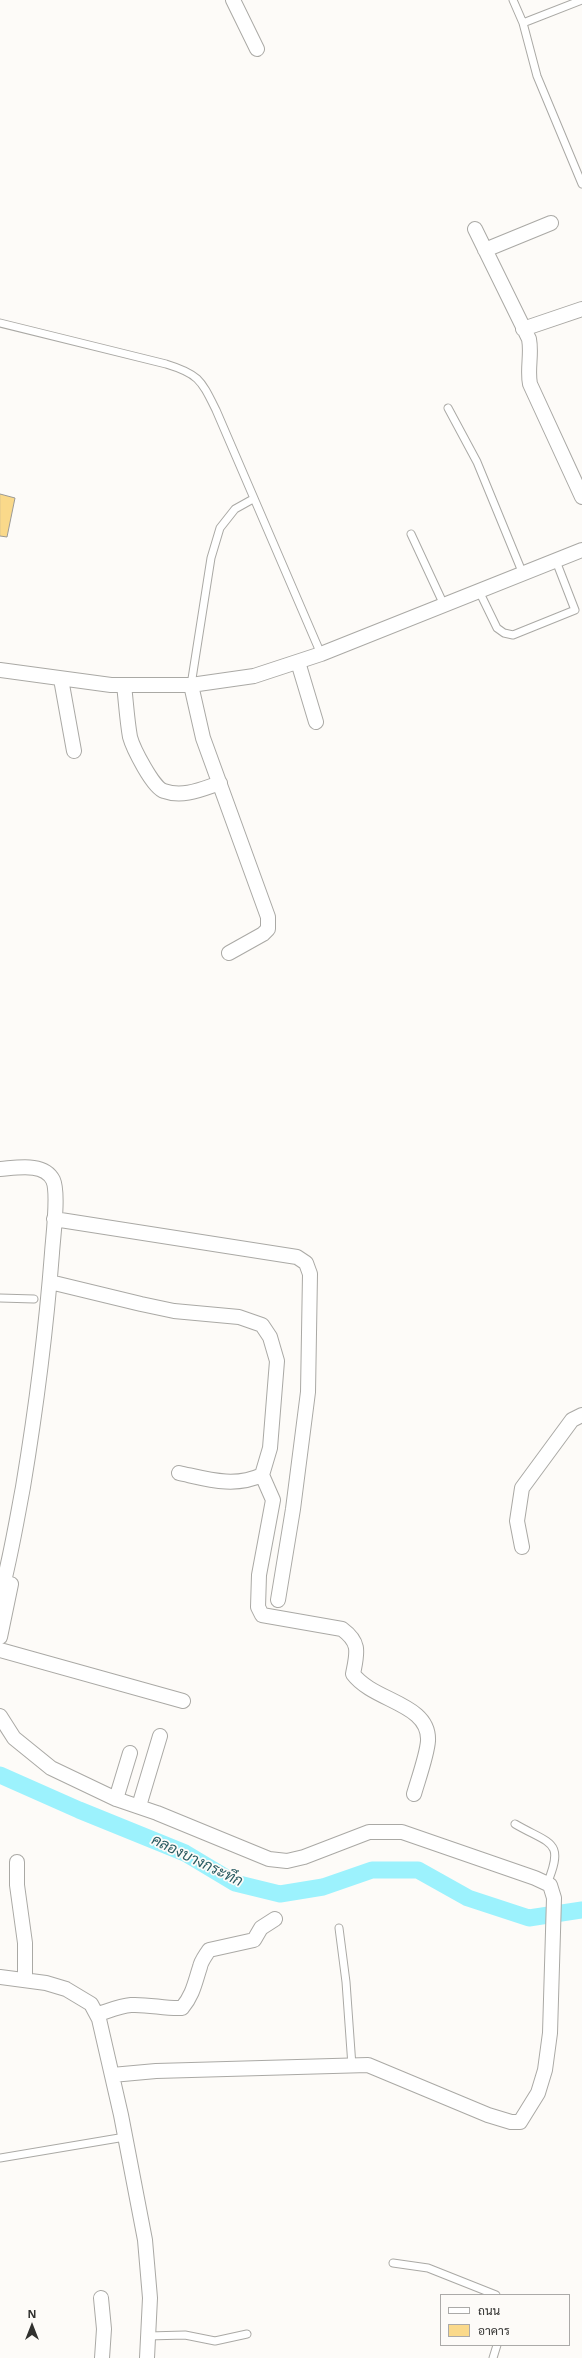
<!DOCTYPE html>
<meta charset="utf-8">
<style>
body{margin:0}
#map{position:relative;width:582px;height:2358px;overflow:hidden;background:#fdfbf8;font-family:"Noto Sans",Sarabun,sans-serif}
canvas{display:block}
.legend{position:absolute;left:440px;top:2294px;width:130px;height:52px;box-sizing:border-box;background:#fdfbf8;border:1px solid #abaaa8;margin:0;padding:5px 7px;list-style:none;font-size:12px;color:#31312f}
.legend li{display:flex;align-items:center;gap:8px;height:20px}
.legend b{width:20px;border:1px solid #abaaa8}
.north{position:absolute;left:12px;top:2306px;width:40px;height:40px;-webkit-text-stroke:3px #fdfbf8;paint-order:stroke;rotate:0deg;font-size:11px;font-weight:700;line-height:16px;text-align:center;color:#31312f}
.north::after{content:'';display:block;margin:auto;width:14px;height:18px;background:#31312f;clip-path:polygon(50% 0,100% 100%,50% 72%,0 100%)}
</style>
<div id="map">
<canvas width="582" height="2358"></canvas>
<ul class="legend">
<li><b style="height:5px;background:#fff"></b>ถนน</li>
<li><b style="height:11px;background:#fad98a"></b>อาคาร</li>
</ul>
<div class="north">N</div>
</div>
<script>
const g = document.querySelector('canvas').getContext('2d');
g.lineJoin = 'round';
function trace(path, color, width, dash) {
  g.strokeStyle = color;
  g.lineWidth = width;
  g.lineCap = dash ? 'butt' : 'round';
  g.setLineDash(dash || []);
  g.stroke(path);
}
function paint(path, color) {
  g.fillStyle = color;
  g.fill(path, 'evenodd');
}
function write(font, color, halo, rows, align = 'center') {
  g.font = font + ' "Noto Sans",Sarabun,sans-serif';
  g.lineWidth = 3.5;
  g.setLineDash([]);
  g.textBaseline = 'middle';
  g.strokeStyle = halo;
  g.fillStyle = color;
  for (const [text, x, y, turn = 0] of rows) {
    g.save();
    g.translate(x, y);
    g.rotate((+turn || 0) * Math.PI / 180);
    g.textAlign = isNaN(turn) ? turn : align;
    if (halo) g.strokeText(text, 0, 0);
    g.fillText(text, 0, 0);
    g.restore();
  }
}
const canal = new Path2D(`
 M0,1775l79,35 106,43 50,30 45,11 43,-7 49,-17h46l50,28 61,20 53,-8`);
const building = new Path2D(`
 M0,494l15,4 -8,39 -7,-1z`);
const service = new Path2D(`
 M513,0l10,23 59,-23
 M523,23l14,53 45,108
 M0,323l166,41c33,10 35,16 50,46l105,244
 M448,408l29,54 46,112
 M411,534l33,71
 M479,591l18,37 7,5 9,2 62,-25 -19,-49
 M191,685l20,-127 9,-30 15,-19 18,-10
 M0,1298l34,1
 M515,1824c36,21 50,16 32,60
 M339,1928l7,54 6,84
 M0,2158l125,-21
 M393,2263l35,5 68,27
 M148,2336l37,-1 30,6 32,-7
 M493,2358l4,-13`);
const minor = new Path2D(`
 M233,0l24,49
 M475,229l54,110c3,15 -2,30 1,45l52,113
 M485,250l66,-27
 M523,329l59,-20
 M298,662l18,60
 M0,670l111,15h80l63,-9 67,-22 261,-104
 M61,679l13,72
 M124,685c2,17 3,35 6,52 3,11 23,51 34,54 19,7 38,-2 56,-8
 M191,685l12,53 65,179v12l-5,5 -34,19
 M0,1169c16,-1 44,-7 53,11 6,13 0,57 -1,73 -6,78 -16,156 -29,234 -7,37 -13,74 -23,110
 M54,1219l243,38 9,6 4,11 -2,118 -15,117 -15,91
 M50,1282l91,22 33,7 65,6 23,8 8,12 7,24 -7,87 -8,27c-28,13 -55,4 -83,-2
 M262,1475l11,25 -14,75 -1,32 4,8 80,14c19,14 15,24 11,45 21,28 77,29 75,67 -1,14 -10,39 -14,53
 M522,1547l-5,-26 5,-33 50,-68 10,-5
 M0,1637l11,-53
 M0,1650l183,51
 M0,1716l14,22 37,30 65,31 41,14 112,46 18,2 17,-4 65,-25h33l133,46 15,7 4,13 -4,135 -5,37 -7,23 -18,29h-9l-23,-7 -120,-50 -212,6 -44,4
 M116,1799l14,-46
 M139,1806l21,-70
 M17,1862v23l8,58v37
 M0,1977l46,6 20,6 25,15 8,15 22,96 24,125 5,58 -3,60
 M98,2014c10,-3 22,-8 33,-9 18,-1 34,4 51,3 11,-13 13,-26 18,-41 1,-6 6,-12 9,-17l45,-10 7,-12 14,-9
 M101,2298l3,31 -2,29`);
const waterNames = [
 ["คลองบางกระทึก",197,1861,26]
];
trace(canal, '#9cf2fd', 17);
paint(building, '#fad98a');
trace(building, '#9b9a96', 1);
trace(service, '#aaa9a5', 9);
trace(minor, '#aaa9a5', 16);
trace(service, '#fff', 7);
trace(minor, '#fff', 14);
write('italic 15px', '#2b5c62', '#fdfbf8', waterNames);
</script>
